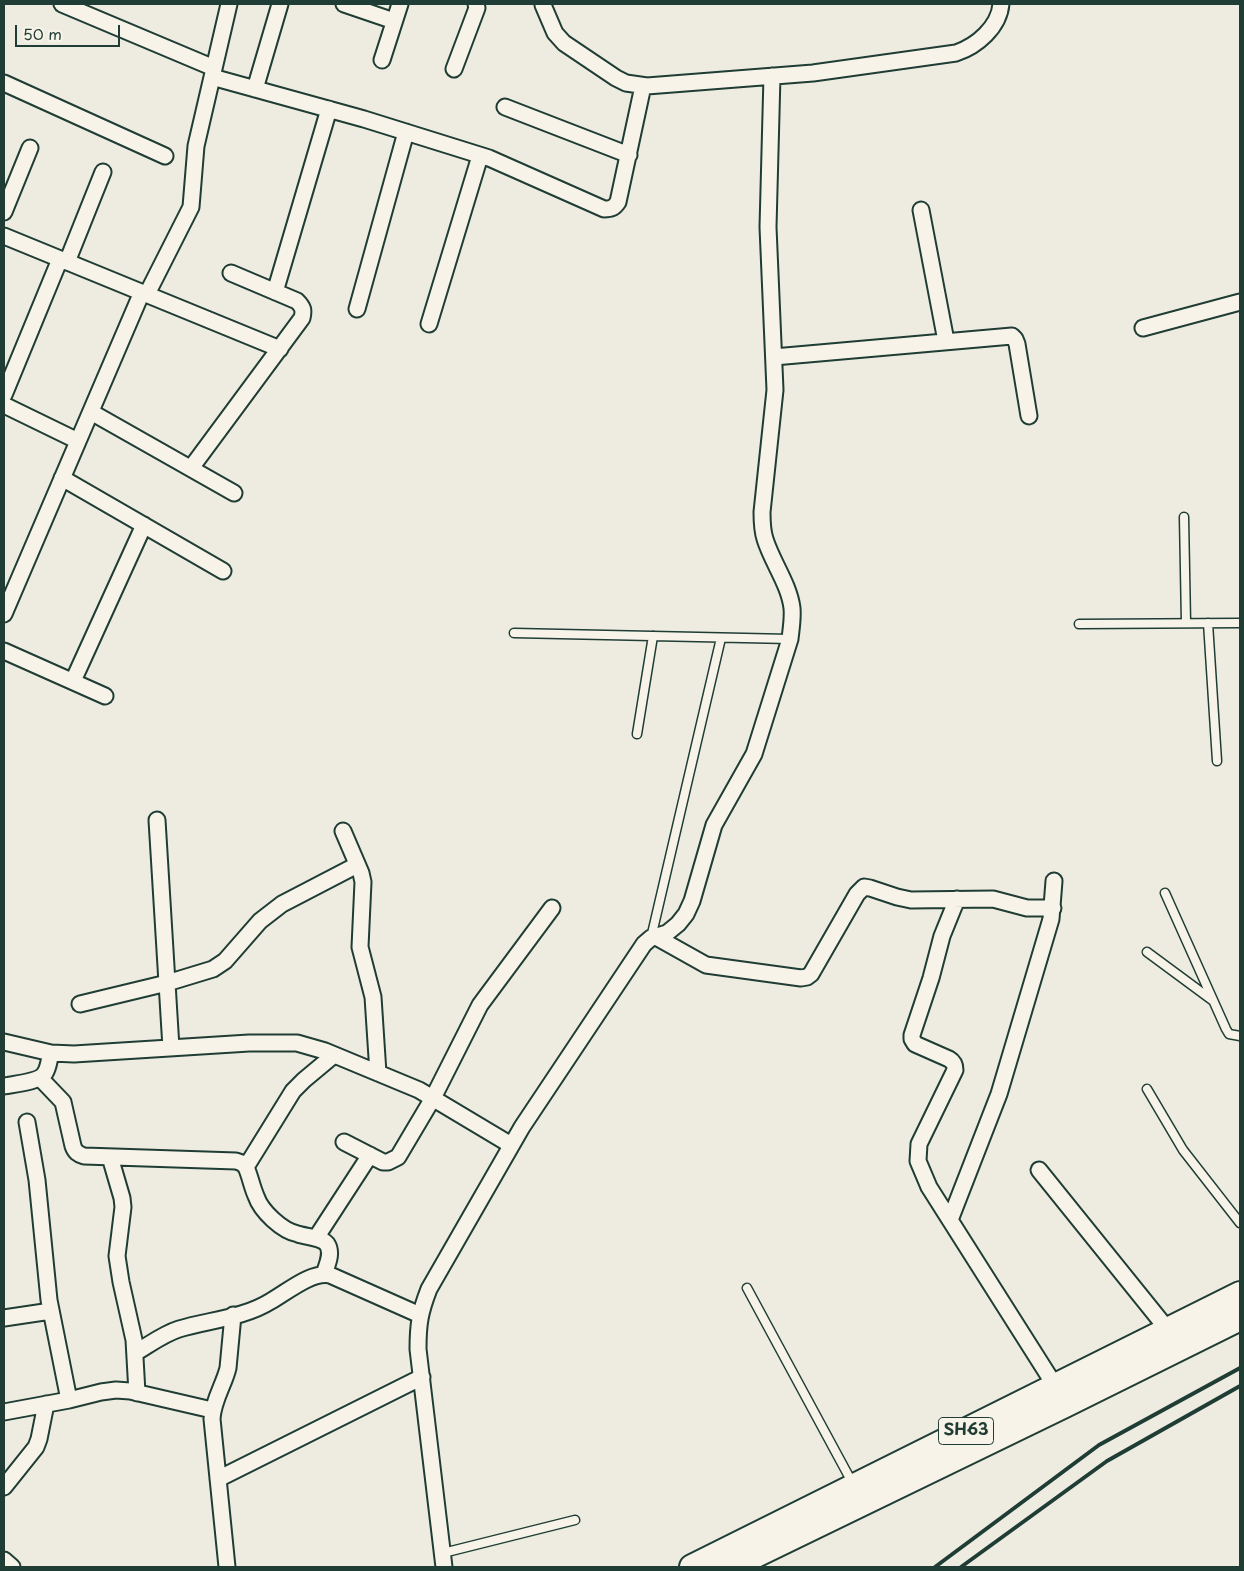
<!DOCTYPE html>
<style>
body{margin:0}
#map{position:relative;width:1244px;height:1571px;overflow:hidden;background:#eeece1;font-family:"Playpen Sans",sans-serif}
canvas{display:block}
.frame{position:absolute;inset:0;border:5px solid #1f3d34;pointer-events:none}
.scale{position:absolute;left:15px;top:25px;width:105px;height:22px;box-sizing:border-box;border:2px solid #1f3d34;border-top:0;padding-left:6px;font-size:15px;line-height:18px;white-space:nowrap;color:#1f3d34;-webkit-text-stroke:4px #f7f3e8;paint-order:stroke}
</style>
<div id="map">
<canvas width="1244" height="1571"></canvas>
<div class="frame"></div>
<div class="scale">50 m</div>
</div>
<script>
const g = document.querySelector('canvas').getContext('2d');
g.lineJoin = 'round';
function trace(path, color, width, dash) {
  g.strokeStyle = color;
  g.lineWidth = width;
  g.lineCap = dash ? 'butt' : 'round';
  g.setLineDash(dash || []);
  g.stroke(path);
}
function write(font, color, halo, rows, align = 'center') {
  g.font = font + ' "Playpen Sans",sans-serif';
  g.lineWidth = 4;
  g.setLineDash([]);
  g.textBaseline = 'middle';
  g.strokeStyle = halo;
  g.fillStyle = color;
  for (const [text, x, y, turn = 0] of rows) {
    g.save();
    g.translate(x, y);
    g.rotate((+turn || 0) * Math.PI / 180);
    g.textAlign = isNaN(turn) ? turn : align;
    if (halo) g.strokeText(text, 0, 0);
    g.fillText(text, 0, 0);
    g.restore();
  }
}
const service = new Path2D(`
 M1184,517l2,106
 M1208,623l9,138
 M1079,624l161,-1
 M514,633l276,6
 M637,734l16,-98
 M1165,893l61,136 3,5 11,2
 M651,938l70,-300
 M1147,952l65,48
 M1147,1089l36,61 57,73
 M747,1288l106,196
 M443,1553l132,-33`);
const minor = new Path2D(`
 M62,4l152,64
 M344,4l50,17
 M543,5l12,28 9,10 52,35 10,5 21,3 166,-13 143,-20c21,-7 43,-26 45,-49
 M382,60l18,-56
 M454,69l23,-61 -1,-4
 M212,77l152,42 125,39 115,51c7,0 10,-1 14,-7l25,-116
 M4,83l161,73
 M255,89l25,-85
 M505,107l124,48
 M921,210l25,131
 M4,212l26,-64
 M4,236l276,113
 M67,262l36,-90
 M275,292l54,-183
 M147,294l44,-87 5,-61 33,-142
 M357,309l49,-177
 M429,324l51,-168
 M1143,328l97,-26
 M774,357l238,-21 3,3 2,5 12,72
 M4,395l56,-136
 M4,405l74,36
 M91,412l143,81
 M191,468l111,-150c2,-8 1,-11 -5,-17l-66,-28
 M62,478l161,93
 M4,614l138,-322
 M4,651l101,45
 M73,681l71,-156
 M157,820l14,228
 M343,831l18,42 2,9 -3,65 13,50 5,76
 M957,899l-15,37 -11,42 -19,57v4l3,5 34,15c5,3 6,6 6,11l-36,74 -1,17 11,26 130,205
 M656,937l50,28 95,13 6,-1 4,-3 46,-80 7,-7 6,1 27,9 14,3 82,-1 34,9h26
 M80,1004l87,-21 46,-14 12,-8 35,-40 22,-17 75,-39
 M4,1042l47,11 23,1 175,-11h48l28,8 94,39 92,55
 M40,1078l23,24 10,44c2,6 5,8 11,10l152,5 6,2 4,4c4,9 6,20 10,29 5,15 26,35 42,38 8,3 23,3 29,10 6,9 0,21 -3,30
 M4,1086c10,-2 36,-4 41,-13 4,-6 4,-14 6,-20
 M27,1122l10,58 12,120 20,100
 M344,1142l39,20h5l10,-5 35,-59 47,-93 72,-97
 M110,1157l12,41 1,9 -6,49 4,26 13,58 3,53
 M246,1167l47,-76 11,-11 30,-25
 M1039,1170l129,160
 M950,1220l49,-126 52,-175 3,-38
 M316,1238l54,-83
 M4,1318l47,-7
 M135,1353c14,-8 28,-19 44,-24 30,-9 65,-11 92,-28 16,-9 41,-30 59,-26l90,40
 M4,1412l65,-12 32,-8 15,-2 14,1 82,19
 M218,1479l204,-102
 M4,1487l32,-40 3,-8 7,-35
 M4,1560l8,7
 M227,1567l-15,-148c1,-19 12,-34 16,-51l5,-53
 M444,1567l-26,-218c0,-25 2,-37 11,-60l93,-162 122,-183 7,-6 16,-5 11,-9 8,-10 6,-13 22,-76 40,-71 36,-115c1,-10 3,-20 2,-31 -3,-24 -20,-46 -27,-69 -3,-9 -3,-18 -3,-27l13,-122 -7,-163 4,-151`);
const primary = new Path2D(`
 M692,1567l548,-273
 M731,1567l334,-162 175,-87`);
const rail = new Path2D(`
 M935,1567l164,-122 141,-77
 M961,1567l146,-106 133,-75`);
const shields = [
 [966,1431,55]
];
const shieldNames = [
 ["SH63",966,1431]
];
trace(service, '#1f3d34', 11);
trace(minor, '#1f3d34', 19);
trace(primary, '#1f3d34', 28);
trace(service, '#f7f3e8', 8);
trace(minor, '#f7f3e8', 15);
trace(primary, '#f7f3e8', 24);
trace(rail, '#1f3d34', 4);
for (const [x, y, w] of shields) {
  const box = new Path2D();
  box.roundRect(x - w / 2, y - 13.5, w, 27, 4);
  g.fillStyle = '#f7f3e8';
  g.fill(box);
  trace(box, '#1f3d34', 1);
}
write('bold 16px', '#1f3d34', null, shieldNames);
</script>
